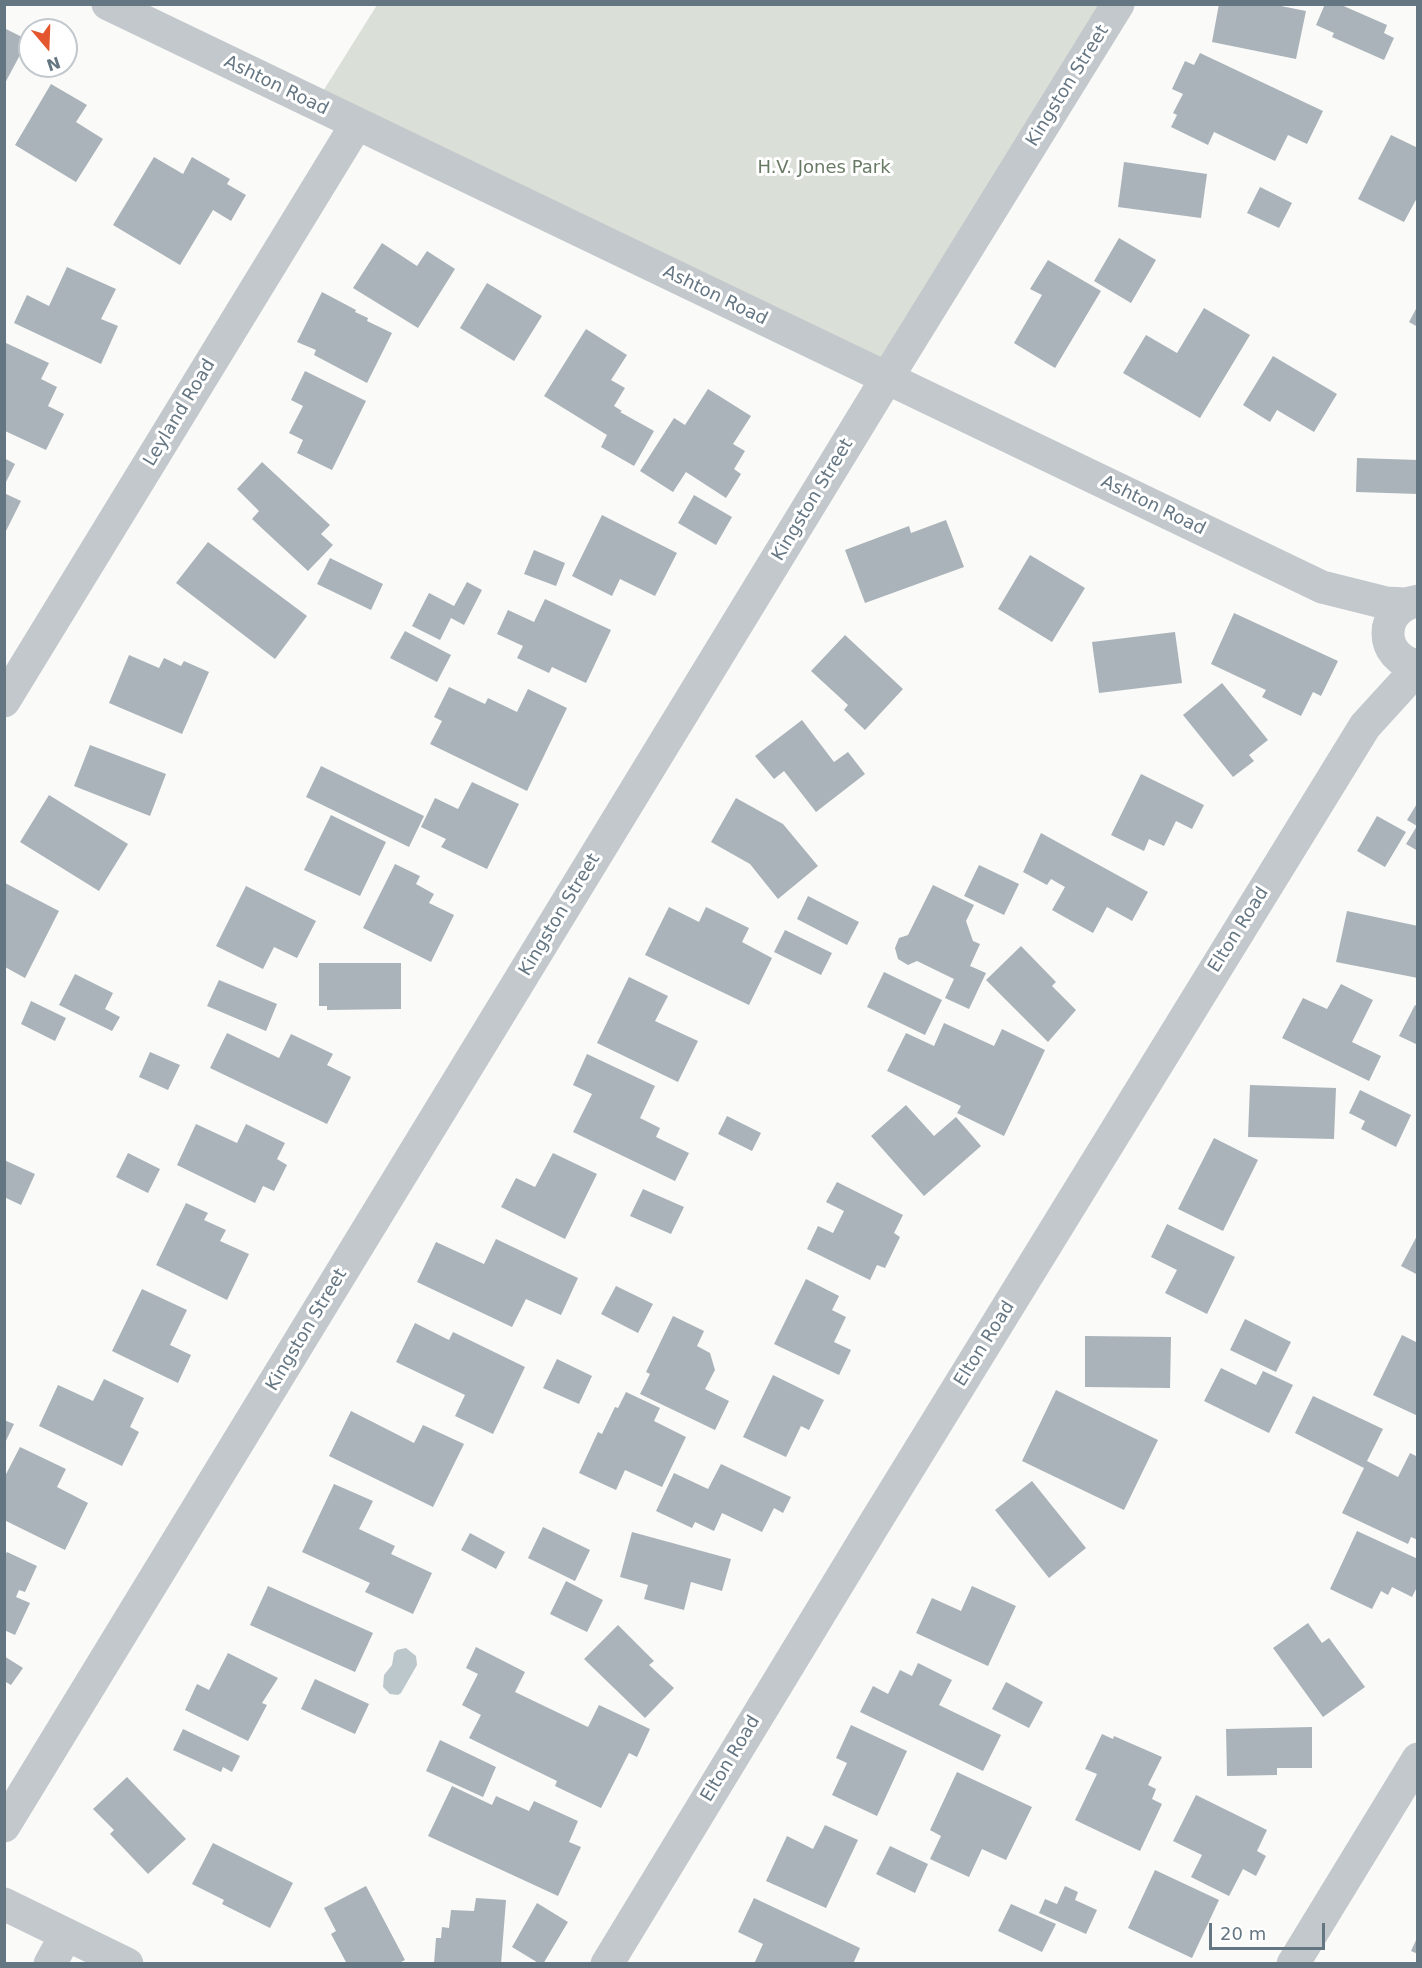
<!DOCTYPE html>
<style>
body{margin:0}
#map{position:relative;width:1422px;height:1968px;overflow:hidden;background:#fafaf8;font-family:"DejaVu Sans",sans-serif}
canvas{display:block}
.frame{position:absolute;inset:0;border:6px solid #657683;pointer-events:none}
.north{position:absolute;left:18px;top:18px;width:60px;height:60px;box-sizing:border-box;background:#fff;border:2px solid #c1c8cd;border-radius:50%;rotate:161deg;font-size:16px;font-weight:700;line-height:24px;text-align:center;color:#657683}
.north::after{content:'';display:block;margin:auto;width:21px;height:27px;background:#e4572e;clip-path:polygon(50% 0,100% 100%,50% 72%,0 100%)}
.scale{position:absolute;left:1209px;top:1923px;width:116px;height:27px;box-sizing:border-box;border:3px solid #657683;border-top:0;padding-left:8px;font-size:18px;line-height:21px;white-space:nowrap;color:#657683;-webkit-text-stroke:4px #fff;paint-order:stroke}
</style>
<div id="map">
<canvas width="1422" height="1968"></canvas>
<div class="frame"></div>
<div class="north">N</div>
<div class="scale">20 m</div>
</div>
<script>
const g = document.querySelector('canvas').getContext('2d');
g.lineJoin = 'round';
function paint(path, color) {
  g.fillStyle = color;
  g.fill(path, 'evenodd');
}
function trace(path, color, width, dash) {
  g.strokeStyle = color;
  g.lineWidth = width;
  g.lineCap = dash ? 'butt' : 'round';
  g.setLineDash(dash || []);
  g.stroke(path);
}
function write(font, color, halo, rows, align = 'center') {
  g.font = font + ' "DejaVu Sans",sans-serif';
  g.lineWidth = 6;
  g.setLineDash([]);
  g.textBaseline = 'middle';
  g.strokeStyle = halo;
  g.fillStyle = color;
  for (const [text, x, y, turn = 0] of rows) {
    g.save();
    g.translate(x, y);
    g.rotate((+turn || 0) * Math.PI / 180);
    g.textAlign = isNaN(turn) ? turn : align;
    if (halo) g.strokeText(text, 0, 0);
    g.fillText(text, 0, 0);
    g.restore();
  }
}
const green = new Path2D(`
 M377,5h741l-231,373 -572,-274z`);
const water = new Path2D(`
 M406,1648l10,8 1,9 -16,28 -3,2 -8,-1 -7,-7 1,-12 8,-10 2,-12 3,-3z`);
const building = new Path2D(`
 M1219,4h52l35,7 -10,48 -84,-17z
 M1325,4h14l48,21 -3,8 10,5 -10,22 -52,-23 2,-4 -18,-8z
 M4,28l24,12 -24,45z
 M1200,53l123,58 -16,33 -19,-9 -13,26 -61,-29 -6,13 -37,-18 6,-12 -4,-2 10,-19 -11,-5 13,-28 9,4z
 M51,84l36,21 -11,17 27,17 -27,43 -61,-37z
 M1391,135l27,13v48l-14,26 -46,-23z
 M154,157l29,17 9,-17 38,22 -3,5 19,11 -15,26 -18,-11 -33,55 -67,-40z
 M1124,162l83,12 -6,44 -83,-11z
 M1260,187l32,16 -13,25 -32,-15z
 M1119,238l37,22 -25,43 -37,-22z
 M382,243l35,23 10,-15 28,18 -37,59 -65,-40z
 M1048,260l53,31 -46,77 -41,-25 28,-48 -12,-6z
 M67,267l49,22 -15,30 17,7 -17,38 -87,-41 13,-28 22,11z
 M487,283l55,33 -28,45 -54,-33z
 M322,292l34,18 -1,2 13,6 -1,3 25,12 -25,50 -53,-28 2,-5 -19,-8z
 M1418,305v22l-9,-5z
 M1204,308l46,27 -50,83 -77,-45 23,-38 31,18z
 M586,329l41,26 -16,25 14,8 -11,18 8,5 -2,1 34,19 -20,35 -33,-19 6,-12 -63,-39z
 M6,343l43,20 -8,16 16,8 -9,19 16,8 -18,36 -41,-19v-84z
 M1273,356l64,38 -23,38 -37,-22 -7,12 -27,-17z
 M305,371l61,30 -34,69 -35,-17 6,-13 -14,-7 14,-27 -12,-6z
 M708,389l43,27 -18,28 12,7 -11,18 7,5 -15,24 -40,-26 -13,20 -33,-21 34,-53 11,7z
 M4,458l11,6 -11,22z
 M1357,458l61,2v34l-62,-2z
 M262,462l68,63 -9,9 12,11 -25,26 -56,-52 7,-8 -22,-22z
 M4,493l17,8 -17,34z
 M694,495l38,22 -16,28 -38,-22z
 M602,515l75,38 -22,43 -35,-17 -8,17 -40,-20z
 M946,520l18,47 -99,36 -20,-53 64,-24 2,7z
 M208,542l99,74 -32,43 -99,-76z
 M534,550l31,13 -9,23 -32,-12z
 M1030,555l55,33 -33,54 -54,-33z
 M330,558l53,26 -12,26 -54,-26z
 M467,582l15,8 -18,35 -13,-7 -11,22 -28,-14 17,-33 25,13z
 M545,599l66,31 -25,53 -34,-16 -3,6 -32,-15 6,-12 -26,-12 11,-24 26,12z
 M1234,613l104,48 -17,35 -8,-4 -12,24 -39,-19 4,-7 -55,-26z
 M405,631l46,24 -14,27 -47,-24z
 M1175,632l7,51 -83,10 -7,-51z
 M845,635l58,54 -38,41 -21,-20 4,-5 -37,-34z
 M129,655l30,13 5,-10 17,8 3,-5 25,11 -27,62 -73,-31z
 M1222,683l46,57 -19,15 5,6 -21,16 -50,-62z
 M449,687l36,17 3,-6 29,14 11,-23 39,19 -40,83 -97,-47 12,-23 -8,-4z
 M802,720l32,42 14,-10 17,22 -49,38 -32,-41 -10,8 -19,-23z
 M90,745l76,29 -16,42 -76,-30z
 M321,766l103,50 -15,31 -103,-50z
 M1141,774l63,31 -12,24 -16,-8 -12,25 -15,-7 -5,12 -33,-16z
 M472,782l47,22 -32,65 -46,-22 5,-8 -25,-12 14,-29 23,11z
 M49,795l79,49 -29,47 -79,-49z
 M736,798l47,26 35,42 -40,33 -28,-35 -39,-22z
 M1418,802v49l-12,-7 11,-18 -10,-6z
 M331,815l55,27 -26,54 -56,-26z
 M1377,816l29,16 -21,35 -28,-16z
 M1041,833l107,59 -16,29 -25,-14 -14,26 -41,-23 13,-23 -14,-8 -4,6 -24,-13z
 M395,864l25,12 -4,8 18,10 -5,9 25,12 -23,47 -68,-34z
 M979,865l40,19 -15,31 -40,-19z
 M5,883l54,28 -34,67 -20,-11z
 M933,885l41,20 -8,16 7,20 7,3 -10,22 16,7 -17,36 -24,-11 9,-19 -37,-18 -9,4 -10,-6 -3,-11 4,-10 9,-3z
 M246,886l70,35 -19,37 -23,-11 -11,22 -47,-23z
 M808,896l51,26 -12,23 -50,-26z
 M669,907l30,15 7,-15 43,21 -7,14 30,16 -23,47 -104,-50z
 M1347,911l71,15v52l-82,-16z
 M785,930l47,23 -11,22 -47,-23z
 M1021,946l35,36 -4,4 24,24 -28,32 -62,-62z
 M319,963h82v46l-74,1v-4h-8z
 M884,972l58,28 -17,35 -58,-28z
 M75,974l38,19 -8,16 15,8 -8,14 -53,-26z
 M629,977l39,19 -13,25 43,20 -20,41 -81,-39z
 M219,980l58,24 -11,27 -59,-25z
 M1341,984l32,16 -21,42 29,14 -12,25 -87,-43 21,-40 24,11z
 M31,1001l35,17 -11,23 -34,-17z
 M1415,1005l3,2v38l-19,-9z
 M944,1023l50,23 8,-17 43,21 -41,86 -47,-23 4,-7 -74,-35 19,-38 28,13z
 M227,1033l52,25 12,-24 42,20 -6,11 24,12 -24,47 -117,-56z
 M150,1052l30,13 -12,25 -29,-13z
 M587,1054l68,32 -15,32 20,10 -4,9 33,16 -14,28 -102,-49 19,-38 -19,-9z
 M1250,1085l86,3 -2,51 -86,-2z
 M1360,1090l51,25 -15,32 -35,-18 4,-8 -16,-8z
 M906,1105l28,31 22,-19 25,29 -57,50 -53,-60z
 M727,1116l34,17 -9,18 -34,-17z
 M196,1124l41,19 9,-19 39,19 -8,16 10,6 -13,26 -11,-5 -8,17 -78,-38z
 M1214,1138l44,22 -35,71 -45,-22z
 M128,1153l32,16 -12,24 -32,-16z
 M553,1153l44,21 -32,65 -64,-32 15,-29 19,9z
 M4,1160l31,14 -14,31 -17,-8z
 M837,1182l66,33 -9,18 6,4 -15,31 -8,-3 -7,15 -63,-31 11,-23 15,7 11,-22 -18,-9z
 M643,1189l41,18 -13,27 -41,-18z
 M186,1203l22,10 -4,7 22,10 -6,11 29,13 -22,46 -71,-35z
 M1167,1224l68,33 -28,57 -42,-21 12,-23 -26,-13z
 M1418,1234v41l-17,-9z
 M496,1239l82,39 -17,37 -35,-16 -14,28 -95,-45 19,-40 48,22z
 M806,1279l33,17 -7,14 14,7 -12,25 17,8 -12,25 -65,-31z
 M616,1286l37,18 -15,29 -37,-19z
 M142,1289l45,21 -17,35 21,10 -13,28 -66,-32z
 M673,1316l31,15 -7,15 13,7 5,17 -10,19 24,12 -14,29 -75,-36 10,-20 -4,-2z
 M1245,1319l46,23 -15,30 -46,-22z
 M415,1323l34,17 4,-8 72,35 -32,67 -38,-18 10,-21 -69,-33z
 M1402,1335l16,8v73l-45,-21z
 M1085,1336l86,1 -1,51 -85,-1z
 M557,1359l35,17 -13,28 -36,-16z
 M1221,1368l35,17 7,-14 30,14 -24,48 -65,-32z
 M773,1375l51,25 -15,30 -8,-4 -15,31 -43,-20z
 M104,1379l40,19 -14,29 9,5 -17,34 -83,-40 19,-41 35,16z
 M1056,1390l102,50 -34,70 -102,-49z
 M626,1392l34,16 -6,13 32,16 -24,50 -37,-17 -9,20 -37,-17 19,-41 4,2 13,-27 3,1z
 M1313,1396l70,33 -16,32 31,16 12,-24 8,4v83l-7,-3 -3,7 -66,-31 22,-45 -69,-35z
 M351,1411l63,32 9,-18 41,19 -31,63 -104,-51z
 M4,1420l10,4 -10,21z
 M20,1447l46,22 -9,18 31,16 -23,47 -61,-30v-42z
 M721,1464l70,33 -8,16 -9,-5 -12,24 -40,-19 -8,18 -19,-9 -3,6 -36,-17 18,-38 34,16z
 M1032,1481l54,67 -37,30 -54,-68z
 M334,1484l39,17 -14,28 36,17 -4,8 41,19 -19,41 -48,-22 5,-9 -68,-31z
 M543,1527l47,23 -15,31 -47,-23z
 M1357,1531l61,28v26l-6,12 -20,-10 -4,8 -7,-4 -9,18 -42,-20z
 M632,1532l99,27 -9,32 -31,-9 -7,28 -40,-11 4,-14 -28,-8z
 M470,1533l35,19 -9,17 -35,-19z
 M7,1552l30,14 -12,26 -6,-2 -3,7 14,6 -15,32 -11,-5v-73z
 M566,1581l37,19 -16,32 -37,-18z
 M268,1586l105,47 -18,39 -105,-47z
 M972,1586l44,20 -28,60 -72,-33 16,-35 29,13z
 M1308,1623l14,20 7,-5 36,49 -42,30 -50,-69z
 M618,1625l36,36 -5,4 25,23 -29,30 -61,-59z
 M476,1647l49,25 -10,20 73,35 11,-22 51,24 -13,28 -8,-4 -28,55 -46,-22 2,-5 -88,-43 12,-23 -19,-10 16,-31 -12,-6z
 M228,1653l50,25 -16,25 5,2 -19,36 -63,-31 12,-26 12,6z
 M4,1656l19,12 -12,17 -7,-4z
 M918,1663l34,17 -13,25 62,30 -18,36 -123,-59 13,-26 15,8 12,-24 12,6z
 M315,1679l54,25 -14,30 -54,-25z
 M1006,1682l37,20 -14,26 -37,-19z
 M851,1725l56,26 -30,65 -45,-21 15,-32 -11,-5z
 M1312,1727v41h-35v7l-50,1 -1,-47z
 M183,1729l57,27 -8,16 -9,-5 -2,5 -48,-22z
 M1102,1734l11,5 1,-3 48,21 -14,28 8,4 -4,10 10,5 -22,47 -65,-31 22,-46 -12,-5z
 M440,1740l56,27 -13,30 -57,-26z
 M957,1772l75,35 -26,53 -24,-11 -13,28 -39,-18 11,-23 -11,-6z
 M127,1777l59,62 -38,35 -38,-40 4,-4 -21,-21z
 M452,1786l40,19 4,-9 33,15 5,-10 44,20 -9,21 12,5 -23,49 -130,-60z
 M1196,1795l71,35 -10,21 9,5 -10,20 -13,-7 -14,27 -38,-19 11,-22 -29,-14z
 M825,1825l33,15 -32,68 -60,-27 21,-45 26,13z
 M213,1843l80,40 -23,45 -48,-24 2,-4 -32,-16z
 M890,1846l38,18 -13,29 -39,-19z
 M1155,1870l64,30 -27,58 -64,-30z
 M366,1886l39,74 -8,4h-50l-16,-30 5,-3 -12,-23z
 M1065,1886l13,6 -3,8 22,10 -11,24 -47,-21 6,-14 12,5z
 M476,1898l30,2 -5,64h-67l2,-26h5l1,-11 7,1 2,-18 23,1z
 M754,1898l106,50 -7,16h-99l9,-20 -25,-12z
 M537,1903l31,19 -25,42h-3l-28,-17z
 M1011,1904l45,20 -14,28 -44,-21z
 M1418,1936v18l-7,-3z`);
const street = new Path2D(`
 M108,4l1214,583 64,16 20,1
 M1418,601c-40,6 -40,58 0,65
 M4,701l352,-576
 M4,1826l883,-1448 231,-374
 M4,1904l123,60
 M50,1964l16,-29
 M607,1964l266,-438 492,-800 53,-58
 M1293,1964l125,-205`);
const streetNames = [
 ["Ashton Road",276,86,26],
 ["Kingston Street",1068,86,-58],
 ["Ashton Road",715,296,26],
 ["Leyland Road",180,413,-59],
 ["Kingston Street",813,500,-59],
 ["Ashton Road",1153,506,26],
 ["Kingston Street",560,915,-59],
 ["Elton Road",1239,930,-58],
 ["Kingston Street",307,1330,-59],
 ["Elton Road",985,1344,-58],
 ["Elton Road",731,1759,-59]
];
const parkNames = [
 ["H.V. Jones Park",824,168]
];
paint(green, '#dadfd7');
paint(water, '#bbc7cb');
paint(building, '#aab3b9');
trace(street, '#c3c8cc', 33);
write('18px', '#657683', '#fff', streetNames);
write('18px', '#687a64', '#fff', parkNames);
</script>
